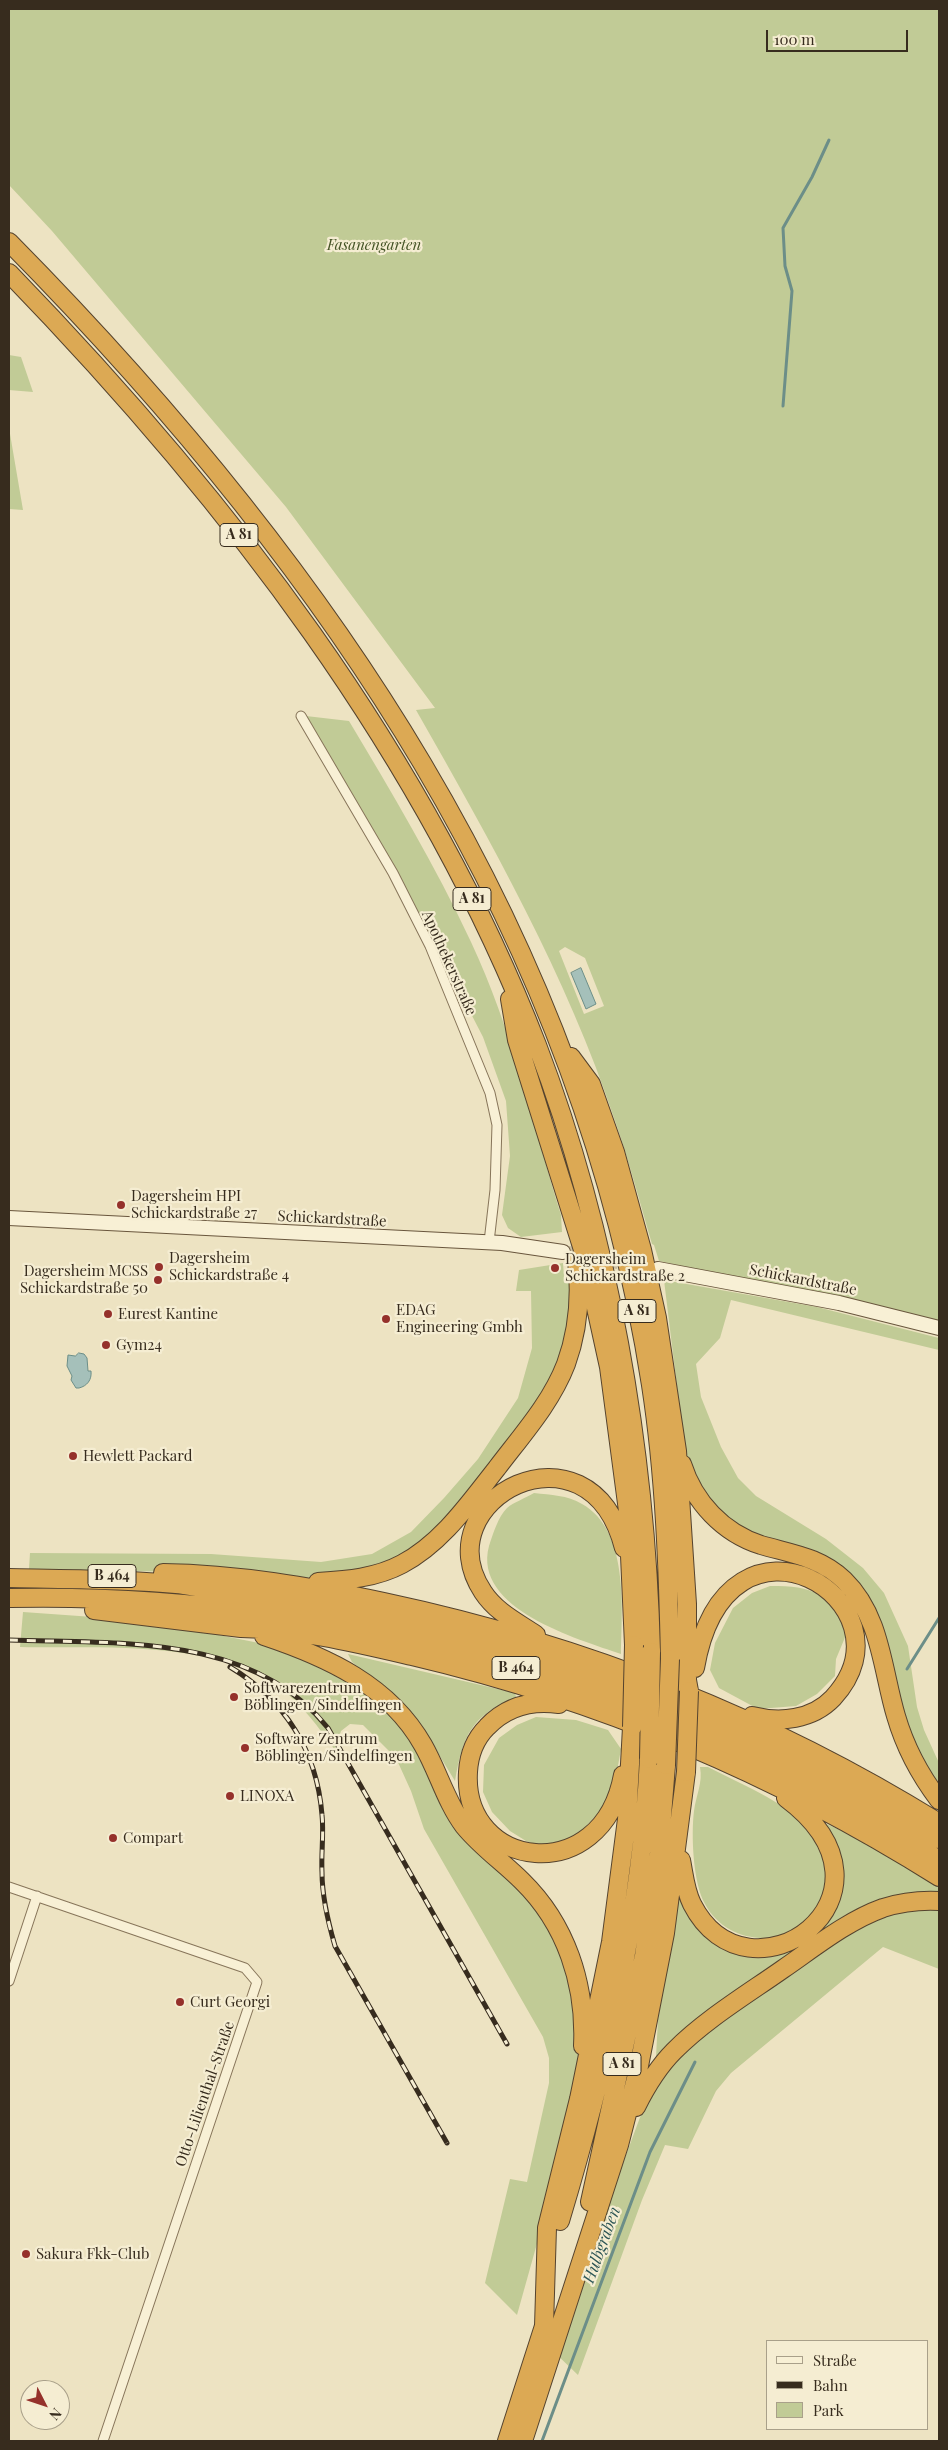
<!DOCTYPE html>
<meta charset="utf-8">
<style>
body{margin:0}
#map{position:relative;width:948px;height:2450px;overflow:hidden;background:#ede3c2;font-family:"Playfair Display",serif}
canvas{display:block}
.frame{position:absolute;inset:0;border:10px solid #372c1e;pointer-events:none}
.legend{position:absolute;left:766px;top:2340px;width:162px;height:90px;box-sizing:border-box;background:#f5edd2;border:1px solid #a9a08a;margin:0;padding:6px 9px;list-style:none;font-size:15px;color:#372c1e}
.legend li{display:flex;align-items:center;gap:10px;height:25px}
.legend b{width:25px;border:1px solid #a9a08a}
.north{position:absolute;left:20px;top:2380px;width:50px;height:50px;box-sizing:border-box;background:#f5edd2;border:1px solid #a9a08a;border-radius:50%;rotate:131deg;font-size:14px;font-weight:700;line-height:20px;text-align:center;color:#372c1e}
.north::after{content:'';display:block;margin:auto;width:18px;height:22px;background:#95312b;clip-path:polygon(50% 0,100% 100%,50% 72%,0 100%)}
.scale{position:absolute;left:766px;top:30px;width:142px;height:22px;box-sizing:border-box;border:2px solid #372c1e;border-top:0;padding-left:6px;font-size:15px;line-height:18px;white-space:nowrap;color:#372c1e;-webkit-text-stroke:4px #f5edd2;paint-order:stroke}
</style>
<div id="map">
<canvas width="948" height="2450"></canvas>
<div class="frame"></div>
<ul class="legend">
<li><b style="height:6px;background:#f8f0d5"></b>Straße</li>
<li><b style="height:6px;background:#372c1e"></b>Bahn</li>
<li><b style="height:14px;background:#c1cb96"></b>Park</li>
</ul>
<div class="north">N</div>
<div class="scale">100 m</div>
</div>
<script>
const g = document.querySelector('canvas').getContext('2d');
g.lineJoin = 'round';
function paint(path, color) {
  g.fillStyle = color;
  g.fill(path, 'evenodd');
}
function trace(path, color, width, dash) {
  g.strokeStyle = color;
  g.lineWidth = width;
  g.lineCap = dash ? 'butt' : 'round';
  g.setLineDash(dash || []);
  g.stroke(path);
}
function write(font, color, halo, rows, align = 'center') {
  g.font = font + ' "Playfair Display",serif';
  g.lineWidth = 4.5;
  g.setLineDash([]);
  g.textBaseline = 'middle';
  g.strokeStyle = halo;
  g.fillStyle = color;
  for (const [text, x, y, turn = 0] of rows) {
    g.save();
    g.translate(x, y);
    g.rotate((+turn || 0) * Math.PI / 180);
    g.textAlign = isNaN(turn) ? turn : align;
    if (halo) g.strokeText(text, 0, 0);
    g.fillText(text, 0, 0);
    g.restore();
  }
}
const green = new Path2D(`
 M9,9h930v1316l-80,-21 -200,-43 -5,-16 -2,-1c-12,-41 -23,-83 -37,-123 -48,-145 -124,-279 -199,-411l19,-2 -149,-201 -234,-276 -43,-46zM565,947l20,11 19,48 -20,8 -25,-63z
 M9,355l12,2 12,35 -24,-2z
 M9,428l14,82 -14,-1z
 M306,716l43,5c43,72 86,144 122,221 41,87 62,182 90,273l1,17 -41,5 -13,-9 -6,-13 8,-59 -4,-55 -23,-64 -64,-124z
 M563,1263l1,14 6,1 3,51 -26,67 -92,120 -54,44 -71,19 -94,-6 -207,-4 1,-16 181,1 110,8 51,-8 39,-22 33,-34 34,-39 40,-61 14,-50 -1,-57h-15l3,-21z
 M664,1280l153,27 122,31v12l-208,-50 -11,38 -24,26 5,33 20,50 17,31 18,18 70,43 37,29 21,25 24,53 9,61 7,23 15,33v30l-18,-28 -23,-68 -10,-53 -13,-32 -12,-20 -114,-57 -44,-35 -17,-38 -5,-26z
 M534,1493c17,2 33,2 48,11 47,26 40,105 39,150 -43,-15 -149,-45 -132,-108 4,-12 9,-29 18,-38 7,-6 19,-10 27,-15z
 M770,1586c43,0 61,6 76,49l-10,24 -1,17 -18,18 -21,12 -38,3 -39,-21 -9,-18 5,-27 18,-35 19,-15z
 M23,1612l70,5 101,13 65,13 71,24 60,44 21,26 28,55 80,93 43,64 16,73v44l-35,156 -26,93 -32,-32 25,-104 17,3 22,-99v-25l-6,-21 -119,-208 -13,-38 -15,-33 -33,-33 -13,-1 -9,7 -6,19c-16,-22 -34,-47 -56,-63 -69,-48 -178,-38 -259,-40z
 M348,1654l167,39 1,4c-45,19 -53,38 -61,84l-33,-54 -21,-24 -49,-41z
 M536,1717l40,3 32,10 13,19 -4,22 -10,33 -33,35 -34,7 -14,-5 -16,-10 -18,-19 -9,-20 1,-27 15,-27 18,-13z
 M700,1767h8c34,18 72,32 100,60 21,23 26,71 1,94 -31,28 -84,21 -104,-17 -12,-21 -14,-69 -11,-93 2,-16 9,-28 6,-44z
 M824,1823l38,16 77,48v9l-40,3 -238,158h-5l2,-38 23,-136 28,54 80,13 22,-13 30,-68 -4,-20z
 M908,1908h31v61l-56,-22 -152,126 -15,18 -28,58 -23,-4 -23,55 -64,175 -25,-24 89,-239 16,-30 24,-29 40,-33 138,-94z`);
const water = new Path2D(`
 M581,968l15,36 -10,5 -15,-36z
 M79,1353l5,1 3,4 1,13h3c1,9 -4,15 -12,17h-3l-5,-8 1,-4 -5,-10 1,-11 7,1z`);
const stream = new Path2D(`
 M783,406l9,-115 -7,-25 -2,-38 29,-51 17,-37
 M907,1669l32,-51
 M542,2441l108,-289 45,-90`);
const secondaryTunnel = new Path2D(`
 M563,1252l71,13`);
const street = new Path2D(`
 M301,716l92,157 37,73 60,147 7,32 -2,65 -6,52
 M9,1887l236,81 12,14 -154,459
 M9,1981l28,-85`);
const secondary = new Path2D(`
 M9,1218l493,25 61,9
 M658,1269l181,34 100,25`);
const highway = new Path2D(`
 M9,242c317,321 571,688 642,1143 14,91 17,182 19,274
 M9,273c218,225 414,478 528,772 72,189 109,405 114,607
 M510,999l7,41 67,213 25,114 19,144 6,134
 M571,1057l20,27 24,68 27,98 15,68 20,133 10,153v76l2,11
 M682,1464c12,38 41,69 79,81 31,9 59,12 83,35 37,36 38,89 52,136 9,31 24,59 43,84
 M163,1573c76,1 147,14 221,29 197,42 384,115 555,221
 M9,1578c56,1 111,1 167,6 13,1 26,5 39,6 257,29 504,113 724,249
 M318,1582c29,-2 58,-4 84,-18 40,-21 68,-62 95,-96 25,-33 54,-65 69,-104 12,-33 15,-69 11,-104
 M9,1598c327,-7 653,89 930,262
 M94,1610l147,18c57,1 115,15 171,28 187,44 365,119 527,221
 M536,1635c-19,-13 -40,-23 -53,-43 -61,-92 106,-180 141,-44
 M264,1636c63,21 125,49 159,109 15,26 23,57 41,81 17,21 39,36 58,55 44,43 64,103 61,165
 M695,1668c32,-184 226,-65 138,30 -21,22 -53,25 -81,18
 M559,1704c-28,-4 -52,2 -72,23 -12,12 -18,28 -19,45 -6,98 134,117 155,3
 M681,1860c3,15 4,30 11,44 56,110 225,-8 94,-106
 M636,2107c10,-20 22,-40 38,-56 32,-32 72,-56 109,-82 32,-22 64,-48 100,-61 19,-6 37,-8 56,-7
 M590,2202l54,-246 15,-102 7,-89
 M560,2221c45,-150 81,-305 89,-462
 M507,2441l37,-115 3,-98 32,-129 32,-157 16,-123 5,-92
 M523,2441l96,-296 19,-74 27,-138 21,-161`);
const rail = new Path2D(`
 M9,1640c110,4 243,-7 319,88l179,316
 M230,1667c55,33 87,84 92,148 2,19 -1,38 0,57 0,26 6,50 13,74l112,197`);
const highwayBridge = new Path2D(`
 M632,1727l2,-82
 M649,1759l2,-107
 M666,1765l4,-106
 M686,1772l3,-81`);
const markers = [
 [121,1205,5,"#95312b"],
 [159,1267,5,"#95312b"],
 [555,1268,5,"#95312b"],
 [158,1280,5,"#95312b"],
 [108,1314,5,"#95312b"],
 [386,1319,5,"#95312b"],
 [106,1345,5,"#95312b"],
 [73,1456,5,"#95312b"],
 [234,1697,5,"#95312b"],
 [245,1748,5,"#95312b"],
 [230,1796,5,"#95312b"],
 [113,1838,5,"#95312b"],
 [180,2002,5,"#95312b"],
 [26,2254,5,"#95312b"]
];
const shields = [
 [239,535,38],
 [472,899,38],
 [637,1311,38],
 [112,1576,48],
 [516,1668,48],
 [622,2064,38]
];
const shieldNames = [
 ["A 81",239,535],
 ["A 81",472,899],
 ["A 81",637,1311],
 ["B 464",112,1576],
 ["B 464",516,1668],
 ["A 81",622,2064]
];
const parkNames = [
 ["Fasanengarten",374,245]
];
const streetNames = [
 ["Apothekerstraße",449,963,66],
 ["Schickardstraße",332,1219,3],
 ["Schickardstraße",803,1280,11],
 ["Otto-Lilienthal-Straße",205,2094,-71]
];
const poiNames = [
 ["Dagersheim HPI",131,1196],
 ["Schickardstraße 27",131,1213],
 ["Dagersheim",169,1258],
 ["Schickardstraße 4",169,1275],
 ["Dagersheim",565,1259],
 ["Schickardstraße 2",565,1276],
 ["Dagersheim MCSS",148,1271,"right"],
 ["Schickardstraße 50",148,1288,"right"],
 ["EDAG",396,1310],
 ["Engineering Gmbh",396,1327],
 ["Eurest Kantine",118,1314],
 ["Gym24",116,1345],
 ["Hewlett Packard",83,1456],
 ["Softwarezentrum",244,1688],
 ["Böblingen/Sindelfingen",244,1705],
 ["Software Zentrum",255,1739],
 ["Böblingen/Sindelfingen",255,1756],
 ["LINOXA",240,1796],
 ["Compart",123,1838],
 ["Curt Georgi",190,2002],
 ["Sakura Fkk-Club",36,2254]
];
const waterNames = [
 ["Hulbgraben",602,2245,-70]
];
paint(green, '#c1cb96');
paint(water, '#a5c0ba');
trace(water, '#6c8e88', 1);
trace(stream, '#6c8e88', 3);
trace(secondaryTunnel, '#c9bea1', 14, [14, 7]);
trace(street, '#87755a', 11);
trace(secondary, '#69563d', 16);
trace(highway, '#55432e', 20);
trace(street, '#f8f0d5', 9);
trace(secondary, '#f8f0d5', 14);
trace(highway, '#dca954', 18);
trace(rail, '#372c1e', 5);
trace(rail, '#f5edd2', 3, [9]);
trace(highwayBridge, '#55432e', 20, []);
trace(highwayBridge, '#dca954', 18);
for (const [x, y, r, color] of markers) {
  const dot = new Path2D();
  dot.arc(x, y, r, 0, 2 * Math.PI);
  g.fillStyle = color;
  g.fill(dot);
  trace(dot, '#f5edd2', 2);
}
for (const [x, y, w] of shields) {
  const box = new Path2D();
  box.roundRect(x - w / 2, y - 11.5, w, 23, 4);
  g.fillStyle = '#f5edd2';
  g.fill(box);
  trace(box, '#372c1e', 1);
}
write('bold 14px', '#372c1e', null, shieldNames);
write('italic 15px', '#445325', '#f5edd2', parkNames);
write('15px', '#372c1e', '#f5edd2', streetNames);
write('15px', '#372c1e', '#f5edd2', poiNames, 'left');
write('italic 16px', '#2d5656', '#f5edd2', waterNames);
</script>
